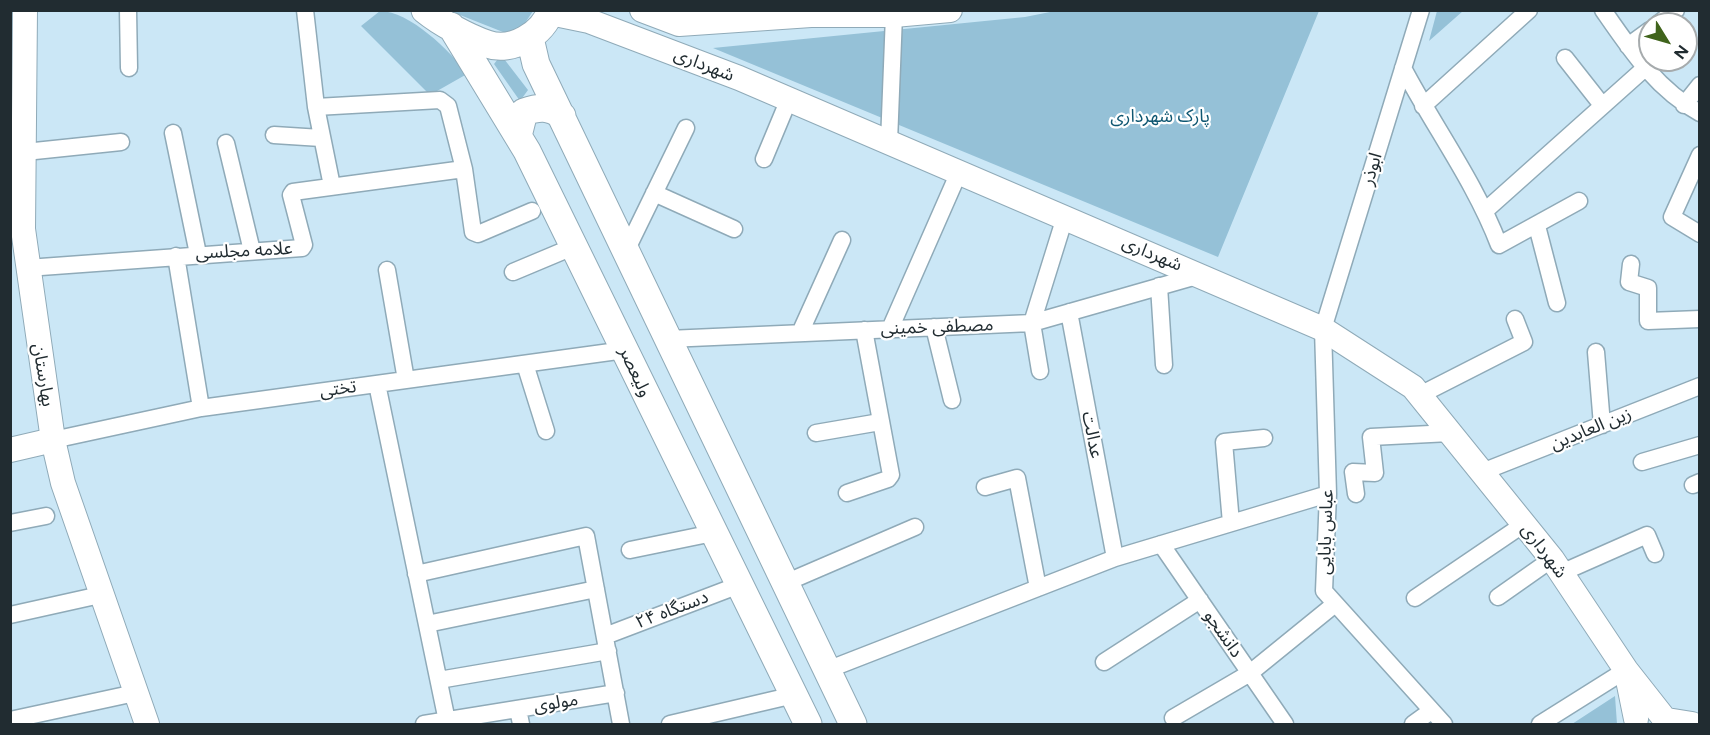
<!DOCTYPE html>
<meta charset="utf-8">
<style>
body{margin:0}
#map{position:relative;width:1710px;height:735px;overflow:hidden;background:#cbe7f6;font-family:Figtree,sans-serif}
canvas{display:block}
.frame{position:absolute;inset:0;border:12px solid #212c31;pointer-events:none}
.north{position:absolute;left:1638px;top:12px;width:60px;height:60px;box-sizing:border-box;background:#fff;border:2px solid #a6abad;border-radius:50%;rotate:127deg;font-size:16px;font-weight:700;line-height:24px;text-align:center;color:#212c31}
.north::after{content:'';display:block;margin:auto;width:21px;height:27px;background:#40641c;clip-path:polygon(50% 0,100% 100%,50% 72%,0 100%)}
</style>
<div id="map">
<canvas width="1710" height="735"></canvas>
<div class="frame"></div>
<div class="north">N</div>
</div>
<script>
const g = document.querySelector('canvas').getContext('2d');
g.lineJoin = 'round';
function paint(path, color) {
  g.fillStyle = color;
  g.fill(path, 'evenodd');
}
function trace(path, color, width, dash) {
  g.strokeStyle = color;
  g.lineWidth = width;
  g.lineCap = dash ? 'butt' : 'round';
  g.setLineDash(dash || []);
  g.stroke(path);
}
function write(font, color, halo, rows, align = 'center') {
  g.font = font + ' Figtree,"Noto Sans Arabic",sans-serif';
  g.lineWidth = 4.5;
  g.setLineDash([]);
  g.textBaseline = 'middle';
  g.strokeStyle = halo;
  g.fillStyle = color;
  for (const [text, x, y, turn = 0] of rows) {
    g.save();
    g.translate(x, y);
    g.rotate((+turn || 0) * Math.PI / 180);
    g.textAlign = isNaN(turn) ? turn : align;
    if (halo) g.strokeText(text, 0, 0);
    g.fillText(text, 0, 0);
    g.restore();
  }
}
const green = new Path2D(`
 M380,11c29,0 71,40 87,63l-37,21 -69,-69z
 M450,11h83l-10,15 -15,8z
 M1055,11h264l-101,246 -505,-209 312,-31z
 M1437,11h26l-34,30z
 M501,55l27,35 -8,11 -26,-37z
 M1615,696l2,28h-45z`);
const street = new Path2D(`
 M128,10l1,58
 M305,10l11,97 16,79
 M1421,10l-98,319 5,165 -4,97 120,133
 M1603,10c27,39 54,80 97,103
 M1658,24l18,-14
 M1628,46l22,-16
 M1565,58l37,47
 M1403,68c31,59 72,114 96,177l80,-44
 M1684,105l16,-20
 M1423,106l106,-96
 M316,107l124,-7 8,6 16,63 9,63 5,2 54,-23
 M173,133l25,121
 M274,135l47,3
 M889,142l5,-127
 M226,143l26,108
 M25,152l96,-10
 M1700,155l-28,62 28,17
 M764,159l25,-60
 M654,193l80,36
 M1486,210l159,-142
 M1537,226l20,77
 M626,251l60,-123
 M176,256l25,152
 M1631,264l-2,18 19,6v33l52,-2
 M27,268l275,-20 2,-3 -13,-50 2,-3 171,-23
 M387,270l19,110
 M513,272l62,-26
 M1159,286l5,79
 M1069,312l46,246
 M934,327l18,73
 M890,329l69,-157
 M800,333l42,-93
 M668,339l364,-16 168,-48
 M1596,352l6,73
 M525,364l21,67
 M1040,371l-8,-48 33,-106
 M377,384l70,337
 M1420,395l104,-53 -9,-23
 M816,433l64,-11
 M53,440l148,-32 424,-58
 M1642,462l58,-17
 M1482,472l218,-86
 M1693,485l7,-3
 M985,487l32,-9 21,110
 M847,493l41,-14 3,-4 -27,-145
 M1356,494l-3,-22 22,1 -4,-36 79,-4
 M10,523l36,-7
 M1231,523l-7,-81 40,-4
 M1161,544l124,180
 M630,550l83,-17
 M1561,573l86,-38 8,19
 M416,574l170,-38 35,188
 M785,583l130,-56
 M1498,597l54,-38
 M1415,598l109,-74
 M10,615l90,-20
 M427,624l169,-35
 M605,636l134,-51
 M1104,662l96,-62
 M827,670l288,-112 213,-64
 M439,680l169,-29
 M518,709l3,15
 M1173,718l77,-45 85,-69
 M10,720l125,-27
 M424,724l192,-31
 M670,724l124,-29
 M1413,724l18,-13
 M1540,724l86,-54`);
const secondary = new Path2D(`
 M25,10l-2,219 30,211 10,43 84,241
 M642,10l37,14 132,-9h83l56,-5
 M550,13l39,8 150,57 584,251 90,58 139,172 74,111 37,47
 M10,450l43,-10
 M1627,675l9,44
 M1667,720l25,4`);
const primary = new Path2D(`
 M425,10c16,13 42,27 62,34 25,9 56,-10 64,-34
 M451,26l76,125 281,573
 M530,38l6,26 317,660
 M518,136l6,-24c15,-5 25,-6 38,4`);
const streetNames = [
 ["شهرداری",704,65,21],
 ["ابوذر",1372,169,-73],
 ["علامه مجلسی",244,251,-3],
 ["شهرداری",1152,254,23],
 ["مصطفی خمینی",937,327,-2],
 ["ولیعصر",635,372,65],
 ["بهارستان",43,375,81],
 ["تختی",338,389,-8],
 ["زین العابدین",1591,429,-22],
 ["عدالت",1092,435,79],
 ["عباس بابایی",1326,532,-88],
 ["شهرداری",1544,551,53],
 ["۲۴ دستگاه",672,610,-21],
 ["دانشجو",1223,634,55],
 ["مولوی",556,703,-9]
];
const parkNames = [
 ["پارک شهرداری",1160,117]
];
paint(green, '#95c1d7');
trace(street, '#8faab8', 19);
trace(secondary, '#8faab8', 26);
trace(primary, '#8faab8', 29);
trace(street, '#fff', 16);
trace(secondary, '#fff', 24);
trace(primary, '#fff', 27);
write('18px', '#212c31', '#fff', streetNames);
write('18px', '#0f5772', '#fff', parkNames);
</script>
